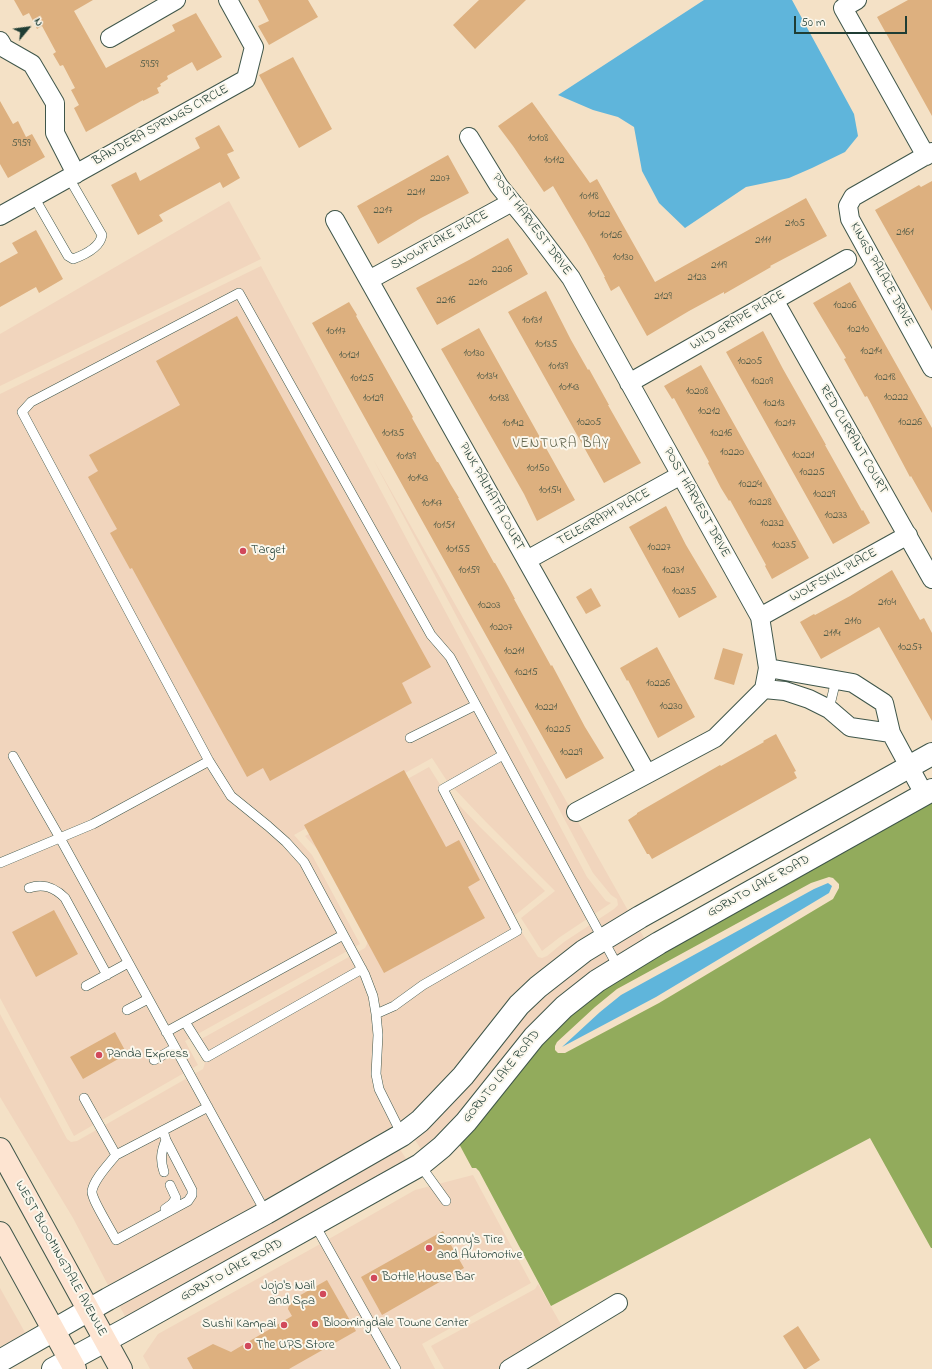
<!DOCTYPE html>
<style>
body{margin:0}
#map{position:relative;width:932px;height:1369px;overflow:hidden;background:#f4e1c6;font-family:"Indie Flower",sans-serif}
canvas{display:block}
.north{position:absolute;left:8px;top:8px;width:40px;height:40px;-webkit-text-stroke:3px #fbf7ec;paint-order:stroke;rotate:61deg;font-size:11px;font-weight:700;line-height:16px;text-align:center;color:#1f3d34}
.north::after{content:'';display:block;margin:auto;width:14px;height:18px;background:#1f3d34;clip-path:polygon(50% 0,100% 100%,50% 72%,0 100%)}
.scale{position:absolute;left:794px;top:16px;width:113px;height:18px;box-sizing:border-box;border:2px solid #1f3d34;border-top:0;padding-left:5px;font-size:12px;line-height:14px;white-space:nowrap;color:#1f3d34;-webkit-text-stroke:3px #fbf7ec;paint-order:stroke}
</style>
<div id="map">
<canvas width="932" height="1369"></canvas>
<div class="north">N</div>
<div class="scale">50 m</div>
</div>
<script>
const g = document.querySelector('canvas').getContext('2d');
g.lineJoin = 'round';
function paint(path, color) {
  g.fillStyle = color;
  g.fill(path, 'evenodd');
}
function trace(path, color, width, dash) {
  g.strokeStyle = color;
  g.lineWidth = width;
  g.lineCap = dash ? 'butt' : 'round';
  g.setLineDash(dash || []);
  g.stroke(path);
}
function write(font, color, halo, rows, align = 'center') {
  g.font = font + ' "Indie Flower",sans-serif';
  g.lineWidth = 4;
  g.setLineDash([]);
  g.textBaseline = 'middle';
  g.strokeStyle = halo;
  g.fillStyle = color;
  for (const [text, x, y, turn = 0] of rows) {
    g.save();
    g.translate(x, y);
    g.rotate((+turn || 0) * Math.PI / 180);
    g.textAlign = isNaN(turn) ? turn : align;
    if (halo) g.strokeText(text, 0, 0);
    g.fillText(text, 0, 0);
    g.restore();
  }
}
const built = new Path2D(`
 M229,201l32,58 -261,127v-52z
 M261,266l326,611 19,24 5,2 -51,34 -18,14 -21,-33 34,-27 -69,-69 -39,-41 -15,-23 -138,77 18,20 48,89 -175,97 13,24 -124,71 -74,-138v-604z
 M373,459l257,455 -174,158 -59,57 -287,160 -37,-71 -73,-121v-83l67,125 4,3 6,-1 126,-72 2,-6 -11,-20 171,-95 2,-4v-4l-48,-89 -14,-15 124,-69 12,19 39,41 65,64 -31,25 1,6 23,35 4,1 5,-2 17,-14 50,-33 4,-4 -1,-6 -6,-4 -18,-22z
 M638,927l8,14 -172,160 -51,51 -10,-15 112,-127 63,-53z
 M398,1146l10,16 -281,158 -9,-17z
 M473,1175l58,108 -109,61 13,25h-285l-7,-13 15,-22 155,-86 102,-58z
 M538,1284l29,51 -62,34h-61l-13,-23 104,-57z
 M0,1288l27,48 -27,16z`);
const forest = new Path2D(`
 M932,799v449h-1l-61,-110 -319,168 -72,-135 -3,-3h-4l-14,-26 73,-89 71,-66zM829,877l4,1 6,6v4l-6,11 -174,104 -94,50h-7l-3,-3v-4l2,-4 38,-35 22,-18 194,-106z`);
const water = new Path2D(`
 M704,0h88l62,114 4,22 -13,16 -33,16 -23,10 -43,9 -61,41 -26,-25 -17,-32 -8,-44 -16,-10 -25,-7 -35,-15z
 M828,883l4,3 -3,7 -173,104 -94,50 38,-35 21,-17 193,-106z`);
const building = new Path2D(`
 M14,0h79l-19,11 32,57 69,-37 -3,-6 24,-12 26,44 -25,14 -5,-9 -25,14 1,3 -8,5 1,2 -4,2 2,5 -16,8v-1l-57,32 -12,-24 5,-3 -8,-15 4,-2 -12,-23 -3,1 -7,-12 3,-2 -14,-26 -5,3 -8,-16 -6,3z
 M258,0h50l10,17 -49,28 -11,-19 11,-5z
 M479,0h47l-51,49 -22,-24z
 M908,0h24v116l-55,-99z
 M293,57l39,72 -33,19 -40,-73z
 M0,101l13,23 5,-3 8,16 6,-3 13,23 -37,21 -8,-14z
 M532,102l58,81 7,-4 58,103 151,-84 21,38 -57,30 1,1 -47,27v-2l-35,19 -42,25 -28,-50 -8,5 -7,-14h1l-19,-35 -33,-56 -9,6 -31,-46 -15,-20z
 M219,125l15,26 -7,3 13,24 -17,10 -3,-6 -61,33 4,6 -25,14 -27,-50 25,-13 4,9 60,-33 -5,-10z
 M448,155l21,38 -48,25 -43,26 -21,-38z
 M932,181v130l-57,-101 44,-25 2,2z
 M36,230l27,49 -24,14 -3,-6 -36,20v-44l18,-10 -6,-10z
 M508,238l20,36 -91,51 -21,-37 53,-28z
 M850,282l82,146v85l-21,-37 -1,1 -43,-81 -2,1 -21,-38 2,-1 -33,-55z
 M546,291l25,49 17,30 1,-1 20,36h-1l33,58 -37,20 -96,-171z
 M349,302l8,13 -1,1 57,101 -1,1 25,44h1l13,23 8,13h-1l36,65h1l13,23 7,13h-1l37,67 1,-1 33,62 19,31 -38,21 -254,-456z
 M237,316l194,351 -29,16 10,20 -142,78 -7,-13 -16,9 -115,-209 -2,1 -20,-36 7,-4 -29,-52 10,-6 -9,-16 91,-50 -24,-44z
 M479,328l96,172 -38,21 -13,-27 -83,-145z
 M763,331l20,38 43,76h-1l37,66 1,-1 7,13 -37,21 -107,-192z
 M701,365l108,193 -37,21 -7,-13 1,-1 -36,-65 -1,1 -8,-13 -13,-25 1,-1 -35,-64 -2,1 -8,-13z
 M666,506l20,39 31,52 -38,21 -50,-91z
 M892,570l28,50 4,-2 8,15v88l-53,-94 -58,32 -21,-37 14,-8 1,1 35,-19z
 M591,588l10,18 -15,8 -10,-17z
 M657,647l38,70 -37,21 -30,-58 -1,1 -7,-13z
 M723,648l20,6 -9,31 -20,-6z
 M776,734l20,37 -2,1 3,6 -145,81 -3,-5h-2l-19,-34 9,-6v-1l83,-48 1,1 43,-24 -1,-1z
 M404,770l42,77 13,-7 21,40 -12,7 17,31 -101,55 -80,-148z
 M54,910l24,44 -42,23 -24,-45z
 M115,1032l12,22 -44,25 -13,-22z
 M443,1231l21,37 -82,47 -21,-38z
 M327,1280l29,51 -67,38h-96l-6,-11 26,-14 18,8 61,-36 -4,-7 2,-8z
 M798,1326l22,34 -14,9h-2l-21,-33z`);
const service = new Path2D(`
 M34,197l34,59 5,3c11,-4 27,-11 29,-24l-33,-57
 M829,709l7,-29
 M410,738l66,-33
 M13,756l47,82 206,375
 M0,863l93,-39 116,-63
 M29,888c14,-5 25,-1 36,10l42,77
 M86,986l42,-23
 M127,1010l21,-11
 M376,1014l18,-8 29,-21 94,-54 -74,-142 60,-34
 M185,1022l22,35 155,-88
 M166,1032l177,-97
 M154,1060l21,-12
 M84,1098l32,57c-7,9 -22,24 -24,36 -1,8 20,40 24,49l72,-39 4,-6v-5l-26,-50 -3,-9
 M402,1135l-23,-46 -3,-15 2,-39 -2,-21 -3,-18 -8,-21 -61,-113 -18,-20 -18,-16 -37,-30 -22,-35 -187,-349 9,-10 208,-109 192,342 19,22 168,310
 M116,1155l92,-48
 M420,1165l26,36
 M164,1172c-4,-12 -3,-20 2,-32
 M165,1209l7,-5 4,-6 -6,-13
 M315,1225l81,144`);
const minor = new Path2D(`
 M857,0l-14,8 83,148
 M110,38l66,-38
 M0,41l4,7 28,16 23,39v30l21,41
 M469,137l30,49 31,38 41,54 189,339 8,51 -4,21 -49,49 -139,74
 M932,152l-79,45 -5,9 2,13 82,149
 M0,216l246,-137 8,-32 -26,-47
 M335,220l312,554
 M369,280l143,-78
 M774,300l158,279
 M629,383l218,-124
 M527,560l154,-85
 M760,617l148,-82
 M768,668l85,15 31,20 7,30 33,61
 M764,689l21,2 24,8 20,10 21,18 41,6
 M509,1369l109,-66`);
const tertiary = new Path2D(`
 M0,1361l108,-62 158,-86 136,-78 18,-14 43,-45 56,-71 19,-18 46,-36 56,-34 292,-163
 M53,1369l72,-39 295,-165 22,-18 24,-25 68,-85 30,-30 33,-26 62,-38 273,-153`);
const secondary = new Path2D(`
 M0,1149l121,220
 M0,1233l75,136`);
const markers = [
 [243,551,4,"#d1495b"],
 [99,1055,4,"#d1495b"],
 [429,1248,4,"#d1495b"],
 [374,1278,4,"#d1495b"],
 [323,1294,4,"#d1495b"],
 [315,1324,4,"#d1495b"],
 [284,1325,4,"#d1495b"],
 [248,1346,4,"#d1495b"]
];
const numberNames = [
 ["5959",149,65],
 ["10108",538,139],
 ["5959",21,144],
 ["10112",554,161],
 ["2207",440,179],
 ["2211",416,193],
 ["10118",589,197],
 ["2217",383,211],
 ["10122",599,215],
 ["2105",795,224],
 ["2161",905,233],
 ["10126",611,236],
 ["2111",763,241],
 ["10130",623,258],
 ["2119",719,266],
 ["2206",502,270],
 ["2123",697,278],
 ["2210",478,283],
 ["2129",663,297],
 ["2216",446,301],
 ["10206",845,306],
 ["10131",532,321],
 ["10210",858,330],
 ["10117",336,332],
 ["10135",546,345],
 ["10214",871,352],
 ["10130",474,354],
 ["10121",349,356],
 ["10205",750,362],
 ["10139",558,367],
 ["10134",487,377],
 ["10218",885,378],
 ["10125",362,379],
 ["10209",762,382],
 ["10143",569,388],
 ["10208",697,392],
 ["10222",896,398],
 ["10129",373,399],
 ["10138",499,399],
 ["10213",774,404],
 ["10212",709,412],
 ["10205",589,423],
 ["10226",910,423],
 ["10142",513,424],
 ["10217",785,424],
 ["10135",393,434],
 ["10216",721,434],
 ["10220",732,453],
 ["10221",803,456],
 ["10139",406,457],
 ["10150",538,469],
 ["10225",812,473],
 ["10143",418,479],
 ["10224",750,485],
 ["10154",550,491],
 ["10229",824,495],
 ["10228",760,503],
 ["10147",432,504],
 ["10233",836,516],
 ["10232",772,524],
 ["10151",444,526],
 ["10235",784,546],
 ["10227",659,548],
 ["10155",458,550],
 ["10159",469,571],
 ["10231",673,571],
 ["10235",684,592],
 ["2104",887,603],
 ["10203",489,606],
 ["2110",853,622],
 ["10207",501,628],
 ["2114",832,634],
 ["10257",910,648],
 ["10211",514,652],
 ["10215",526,673],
 ["10226",658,684],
 ["10230",671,707],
 ["10221",546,708],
 ["10225",558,730],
 ["10229",571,753]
];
const streetNames = [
 ["BANDERA SPRINGS CIRCLE",161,126,-29],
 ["POST HARVEST DRIVE",531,225,53],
 ["SNOWFLAKE PLACE",440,241,-29],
 ["KINGS PALACE DRIVE",881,275,61],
 ["WILD GRAPE PLACE",738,321,-30],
 ["RED CURRANT COURT",853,440,60],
 ["PINK PALMATA COURT",491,497,61],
 ["POST HARVEST DRIVE",696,503,61],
 ["TELEGRAPH PLACE",604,518,-29],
 ["WOLFSKILL PLACE",834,576,-29],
 ["GORNTO LAKE ROAD",759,887,-29],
 ["GORNTO LAKE ROAD",502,1077,-51],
 ["WEST BLOOMINGDALE AVENUE",60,1259,61],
 ["GORNTO LAKE ROAD",232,1271,-29]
];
const poiNames = [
 ["Target",251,551],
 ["Panda Express",107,1055],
 ["Sonny's Tire",437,1241],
 ["and Automotive",437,1256],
 ["Bottle House Bar",382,1278],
 ["Jojo's Nail",315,1287,"right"],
 ["and Spa",315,1302,"right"],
 ["Bloomingdale Towne Center",323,1324],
 ["Sushi Kampai",276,1325,"right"],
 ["The UPS Store",256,1346]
];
const neighbourhoodNames = [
 ["VENTURA BAY",561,445]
];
paint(built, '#f1d5bd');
paint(forest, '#92ab5c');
paint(water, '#5fb5db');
paint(building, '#ddb07f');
trace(service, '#3f564a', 10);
trace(minor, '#3f564a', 20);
trace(tertiary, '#3f564a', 24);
trace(secondary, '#3f564a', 24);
trace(service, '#fff', 9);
trace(minor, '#fff', 18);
trace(tertiary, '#fff', 22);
trace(secondary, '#fde4d1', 22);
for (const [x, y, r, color] of markers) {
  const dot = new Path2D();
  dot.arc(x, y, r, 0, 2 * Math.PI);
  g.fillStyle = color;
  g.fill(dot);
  trace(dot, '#fbf7ec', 1.5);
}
write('11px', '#4e5a47', null, numberNames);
write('13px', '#1f3d34', '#fbf7ec', streetNames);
write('13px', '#1f3d34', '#fbf7ec', poiNames, 'left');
g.letterSpacing = '1px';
write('14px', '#62654e', '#fbf7ec', neighbourhoodNames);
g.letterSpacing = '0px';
</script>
